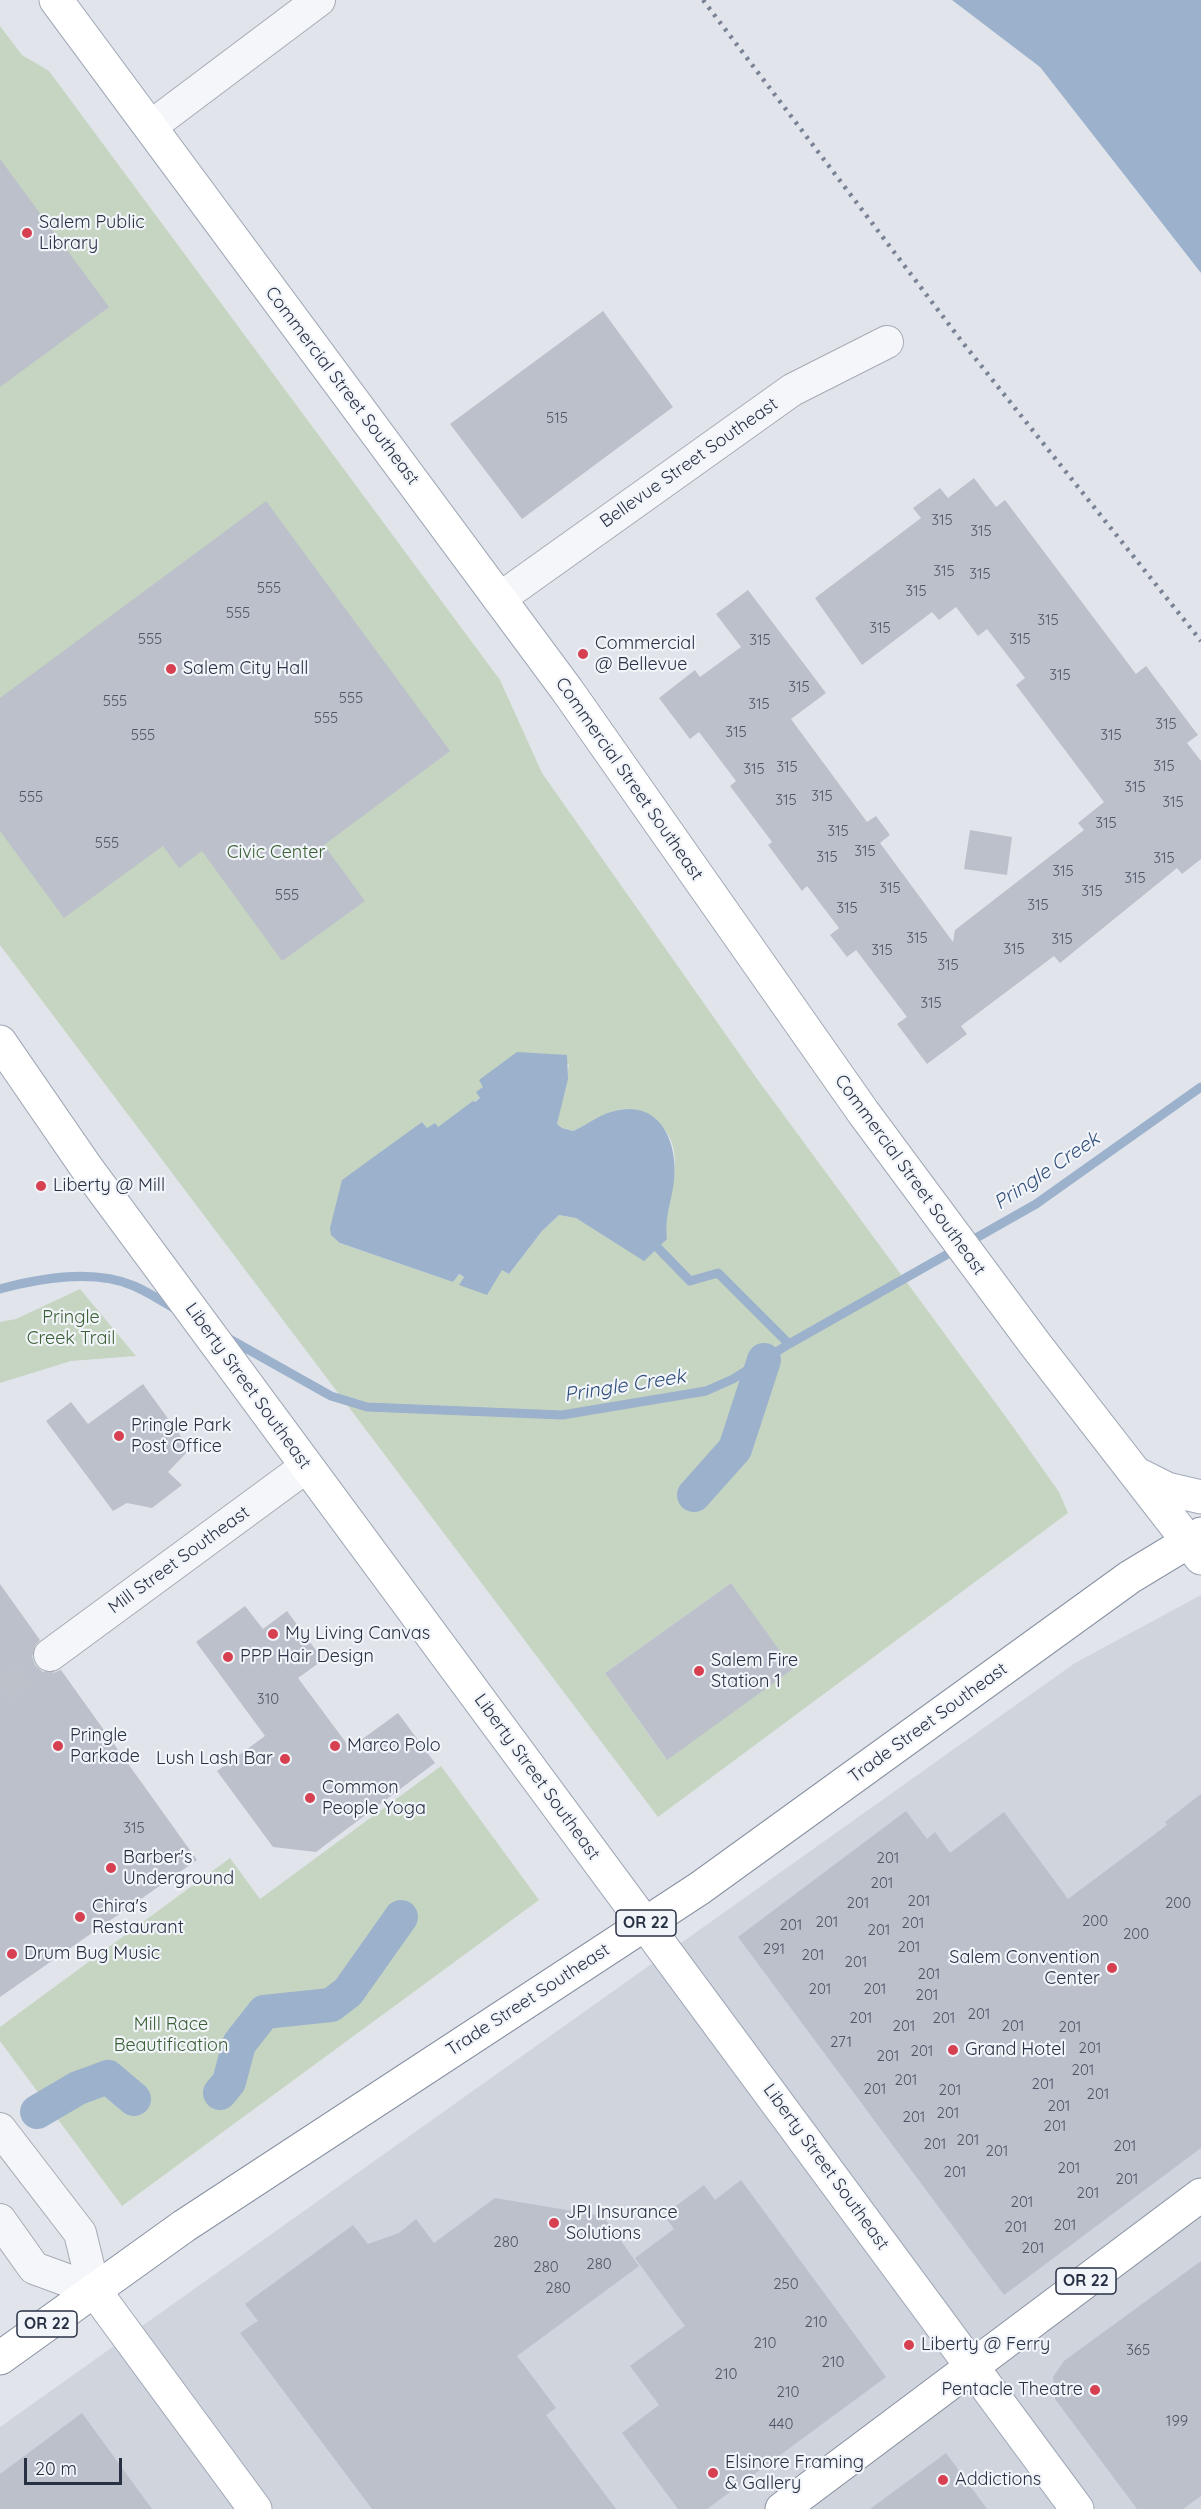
<!DOCTYPE html>
<style>
body{margin:0}
#map{position:relative;width:1201px;height:2509px;overflow:hidden;background:#e1e5eb;font-family:Quicksand,sans-serif}
canvas{display:block}
.scale{position:absolute;left:24px;top:2458px;width:98px;height:27px;box-sizing:border-box;border:3px solid #283144;border-top:0;padding-left:8px;font-size:18px;line-height:21px;white-space:nowrap;color:#283144;-webkit-text-stroke:4px #f1f4f8;paint-order:stroke}
</style>
<div id="map">
<canvas width="1201" height="2509"></canvas>
<div class="scale">20 m</div>
</div>
<script>
const g = document.querySelector('canvas').getContext('2d');
g.lineJoin = 'round';
function paint(path, color) {
  g.fillStyle = color;
  g.fill(path, 'evenodd');
}
function trace(path, color, width, dash) {
  g.strokeStyle = color;
  g.lineWidth = width;
  g.lineCap = dash ? 'butt' : 'round';
  g.setLineDash(dash || []);
  g.stroke(path);
}
function write(font, color, halo, rows, align = 'center') {
  g.font = font + ' Quicksand,sans-serif';
  g.lineWidth = 4.5;
  g.setLineDash([]);
  g.textBaseline = 'middle';
  g.strokeStyle = halo;
  g.fillStyle = color;
  for (const [text, x, y, turn = 0] of rows) {
    g.save();
    g.translate(x, y);
    g.rotate((+turn || 0) * Math.PI / 180);
    g.textAlign = isNaN(turn) ? turn : align;
    if (halo) g.strokeText(text, 0, 0);
    g.fillText(text, 0, 0);
    g.restore();
  }
}
const built = new Path2D(`
 M1201,1595v914h-1201v-82l1075,-764z`);
const green = new Path2D(`
 M0,26l22,29 27,16 451,609 42,93 213,303 256,348 48,68 9,21 -410,304 -658,-872zM569,1064l-12,60 5,4 11,3c16,-7 29,-17 46,-21 13,-4 23,2 34,9 38,27 16,69 12,106l-77,-1 -12,-6 -17,-3 -17,16 -33,43 -7,-5 -42,17 4,-9 -6,-3 -5,8 -113,-39 82,-121 5,6 11,-1 42,-29 -3,-6 7,-5zM731,1583l61,86 -126,90 -61,-86z
 M80,1289l56,67 -65,5 -71,22v-61l16,-3z
 M441,1766l98,134 -417,306 -122,-165v-14l230,-169 30,41z`);
const water = new Path2D(`
 M952,0h249v273l-161,-206z
 M517,1052l50,3 1,24 -11,45 5,4 11,3c16,-7 28,-18 46,-21 43,-8 59,35 55,70 -2,21 -10,37 -7,59l-23,22 -68,-43 -17,-3 -17,16 -33,43 -7,-4 -15,25 -28,-10 5,-8 -5,-3 -6,8 -113,-39 -9,-8 -1,-7 12,-48 80,-58 5,6 8,-5 3,4 35,-26 2,1 5,-4 -4,-6 7,-5 -4,-7z`);
const stream = new Path2D(`
 M658,1248l32,33 28,-8 71,71
 M0,1289c40,-11 95,-20 134,-3 14,6 28,15 41,23
 M226,1337l105,59 36,11 195,8 144,-24 27,-12 56,-35 247,-140 165,-117`);
const canal = new Path2D(`
 M694,1495l41,-46 29,-89
 M220,2093l9,-11 10,-38 25,-32 67,-7 17,-13 53,-75
 M37,2112l41,-24 30,-11 26,22`);
const building = new Path2D(`
 M0,159l109,148 -109,80z
 M603,311l70,96 -151,112 -72,-95z
 M974,478l22,29 9,-7 131,174 10,-8 52,69 -11,8 14,18v98l-19,15 -5,-6 -117,95 -6,-7 -93,70 6,8 -40,30 -30,-40 10,-7 -51,-67 -9,7 -17,-22 9,-7 -32,-42 -5,5 -34,-46 4,-3 -42,-56 6,-5 -37,-49 -9,7 -31,-41 36,-28 5,7 41,-30 -25,-33 32,-24 78,103 -35,26 76,103 9,-6 14,19 -10,8 73,99 2,-12 129,-100 -6,-7 26,-21 -88,-117 9,-7 -38,-49 -9,7 -22,-29 -17,13 -7,-8 -70,53 -47,-67 106,-80 -8,-10 27,-20 8,10z
 M266,501l184,250 -126,94 41,56 -83,60 -80,-110 -23,17 -16,-22 -99,72 -64,-87v-133z
 M970,830l42,7 -5,38 -43,-6z
 M143,1384l47,65 -22,23 14,13 -30,23 -25,-5 -14,8 -67,-90 25,-19 17,22z
 M731,1583l62,86 -126,91 -62,-87z
 M0,1584l40,56 -7,8 -1,8 3,9 8,7 10,1 8,-3 136,190 -197,137z
 M245,1606l18,23 24,-18 36,49 -25,18 52,70 48,-35 37,50 -119,89 -43,-5 -56,-76 48,-35 -69,-94z
 M1201,1794v354l-197,147 -266,-358 168,-126 21,28 8,-7 15,21 54,-41 64,87 99,-74 -2,-3z
 M741,2180l145,197 -179,132h-29l-56,-76 37,-28 -29,-39 55,-40 -50,-68 39,-29 -10,-14 40,-30 11,15z
 M495,2198l108,18 36,50 -122,90 39,52 -10,7 70,94h-244l-132,-176 18,-12 -13,-17 108,-79 15,19 31,-11 17,-14 18,24z
 M1201,2261v235l-18,13h-46l-82,-110 -2,-22 11,-16z
 M82,2413l70,96h-152v-35z
 M946,2453l41,56h-117z`);
const minorTunnel = new Path2D(`
 M0,1692l50,-37`);
const minor = new Path2D(`
 M150,127l169,-127
 M499,599l293,-209 95,-48
 M50,1655l257,-189
 M0,2129l80,104 14,57
 M0,2220l34,48 60,22`);
const major = new Path2D(`
 M56,0l511,690 296,422 172,232 166,214
 M0,1042l86,125 991,1342
 M1139,1475l28,14 34,8
 M94,2290l161,219`);
const highway = new Path2D(`
 M0,2358l184,-132 516,-338 430,-311 71,-43
 M782,2509l419,-314`);
const rail = new Path2D(`
 M703,0l260,343 238,298`);
const markers = [
 [27,233,6,"#d64051"],
 [583,654,6,"#d64051"],
 [171,669,6,"#d64051"],
 [41,1186,6,"#d64051"],
 [119,1436,6,"#d64051"],
 [273,1634,6,"#d64051"],
 [228,1657,6,"#d64051"],
 [699,1671,6,"#d64051"],
 [58,1746,6,"#d64051"],
 [335,1746,6,"#d64051"],
 [285,1759,6,"#d64051"],
 [310,1798,6,"#d64051"],
 [111,1868,6,"#d64051"],
 [80,1917,6,"#d64051"],
 [12,1954,6,"#d64051"],
 [1112,1968,6,"#d64051"],
 [953,2050,6,"#d64051"],
 [554,2223,6,"#d64051"],
 [909,2345,6,"#d64051"],
 [1095,2390,6,"#d64051"],
 [713,2473,6,"#d64051"],
 [943,2480,6,"#d64051"]
];
const numberNames = [
 ["515",557,418],
 ["315",942,520],
 ["315",981,531],
 ["315",944,571],
 ["315",980,574],
 ["555",269,588],
 ["315",916,591],
 ["555",238,613],
 ["315",1048,620],
 ["315",880,628],
 ["555",150,639],
 ["315",1020,639],
 ["315",760,640],
 ["315",1060,675],
 ["315",799,687],
 ["555",351,698],
 ["555",115,701],
 ["315",759,704],
 ["555",326,718],
 ["315",1166,724],
 ["315",736,732],
 ["555",143,735],
 ["315",1111,735],
 ["315",1164,766],
 ["315",787,767],
 ["315",754,769],
 ["315",1135,787],
 ["315",822,796],
 ["555",31,797],
 ["315",786,800],
 ["315",1173,802],
 ["315",1106,823],
 ["315",838,831],
 ["555",107,843],
 ["315",865,851],
 ["315",827,857],
 ["315",1164,858],
 ["315",1063,871],
 ["315",1135,878],
 ["315",890,888],
 ["315",1092,891],
 ["555",287,895],
 ["315",1038,905],
 ["315",847,908],
 ["315",917,938],
 ["315",1062,939],
 ["315",1014,949],
 ["315",882,950],
 ["315",948,965],
 ["315",931,1003],
 ["310",268,1699],
 ["315",134,1828],
 ["201",888,1858],
 ["201",882,1883],
 ["201",919,1901],
 ["201",858,1903],
 ["200",1178,1903],
 ["200",1095,1921],
 ["201",827,1922],
 ["201",913,1923],
 ["201",791,1925],
 ["201",879,1930],
 ["200",1136,1934],
 ["201",909,1947],
 ["291",774,1949],
 ["201",813,1955],
 ["201",856,1962],
 ["201",929,1974],
 ["201",820,1989],
 ["201",875,1989],
 ["201",927,1995],
 ["201",979,2014],
 ["201",861,2018],
 ["201",944,2018],
 ["201",904,2026],
 ["201",1013,2026],
 ["201",1070,2027],
 ["271",841,2042],
 ["201",1090,2048],
 ["201",922,2051],
 ["201",888,2056],
 ["201",1083,2070],
 ["201",906,2080],
 ["201",1043,2084],
 ["201",875,2089],
 ["201",950,2090],
 ["201",1098,2094],
 ["201",1059,2106],
 ["201",948,2113],
 ["201",914,2117],
 ["201",1055,2126],
 ["201",968,2140],
 ["201",935,2144],
 ["201",1125,2146],
 ["201",997,2151],
 ["201",1069,2168],
 ["201",955,2172],
 ["201",1127,2179],
 ["201",1088,2193],
 ["201",1022,2202],
 ["201",1065,2225],
 ["201",1016,2227],
 ["280",506,2242],
 ["201",1033,2248],
 ["280",599,2264],
 ["280",546,2267],
 ["250",786,2284],
 ["280",558,2288],
 ["210",816,2322],
 ["210",765,2343],
 ["365",1138,2350],
 ["210",833,2362],
 ["210",726,2374],
 ["210",788,2392],
 ["199",1177,2421],
 ["440",781,2424]
];
const shields = [
 [646,1923,60],
 [1086,2281,60],
 [47,2324,60]
];
const shieldNames = [
 ["OR 22",646,1923],
 ["OR 22",1086,2281],
 ["OR 22",47,2324]
];
const poiNames = [
 ["Salem Public",39,223],
 ["Library",39,244],
 ["Commercial",595,644],
 ["@ Bellevue",595,665],
 ["Salem City Hall",183,669],
 ["Liberty @ Mill",53,1186],
 ["Pringle Park",131,1426],
 ["Post Office",131,1447],
 ["My Living Canvas",285,1634],
 ["PPP Hair Design",240,1657],
 ["Salem Fire",711,1661],
 ["Station 1",711,1682],
 ["Pringle",70,1736],
 ["Parkade",70,1757],
 ["Marco Polo",347,1746],
 ["Lush Lash Bar",273,1759,"right"],
 ["Common",322,1788],
 ["People Yoga",322,1809],
 ["Barber's",123,1858],
 ["Underground",123,1879],
 ["Chira's",92,1907],
 ["Restaurant",92,1928],
 ["Drum Bug Music",24,1954],
 ["Salem Convention",1100,1958,"right"],
 ["Center",1100,1979,"right"],
 ["Grand Hotel",965,2050],
 ["JPI Insurance",566,2213],
 ["Solutions",566,2234],
 ["Liberty @ Ferry",921,2345],
 ["Pentacle Theatre",1083,2390,"right"],
 ["Elsinore Framing",725,2463],
 ["& Gallery",725,2484],
 ["Addictions",955,2480]
];
const streetNames = [
 ["Commercial Street Southeast",342,386,53],
 ["Bellevue Street Southeast",689,463,-35],
 ["Commercial Street Southeast",629,779,55],
 ["Commercial Street Southeast",910,1175,54],
 ["Liberty Street Southeast",248,1386,54],
 ["Mill Street Southeast",179,1560,-36],
 ["Trade Street Southeast",928,1723,-36],
 ["Liberty Street Southeast",537,1777,54],
 ["Trade Street Southeast",528,2000,-33],
 ["Liberty Street Southeast",826,2167,54]
];
const parkNames = [
 ["Civic Center",276,853],
 ["Pringle",71,1318],
 ["Creek Trail",71,1339],
 ["Mill Race",171,2025],
 ["Beautification",171,2046]
];
const waterNames = [
 ["Pringle Creek",1047,1171,-34],
 ["Pringle Creek",625,1386,-9]
];
paint(built, '#cfd4dd');
paint(green, '#c6d5c2');
paint(water, '#9bb1cc');
trace(stream, '#9bb1cc', 9);
trace(canal, '#9bb1cc', 34);
paint(building, '#bbc0cb');
trace(minorTunnel, '#bcc1ca', 32, [32, 16]);
trace(minor, '#a6abb6', 34);
trace(major, '#a0a8b7', 35);
trace(highway, '#8891a2', 35);
trace(minor, '#f4f6f9', 32);
trace(major, '#fff', 33);
trace(highway, '#fff', 33);
trace(rail, '#7a8395', 4.5, [3, 6]);
for (const [x, y, r, color] of markers) {
  const dot = new Path2D();
  dot.arc(x, y, r, 0, 2 * Math.PI);
  g.fillStyle = color;
  g.fill(dot);
  trace(dot, '#f1f4f8', 2);
}
write('15px', '#4d5566', null, numberNames);
for (const [x, y, w] of shields) {
  const box = new Path2D();
  box.roundRect(x - w / 2, y - 13, w, 26, 4.5);
  g.fillStyle = '#f1f4f8';
  g.fill(box);
  trace(box, '#283144', 1.5);
}
write('bold 16px', '#283144', null, shieldNames);
write('18px', '#283144', '#f1f4f8', poiNames, 'left');
write('18px', '#283144', '#f1f4f8', streetNames);
write('18px', '#3b6035', '#f1f4f8', parkNames);
write('italic 20px', '#304e7a', '#f1f4f8', waterNames);
</script>
